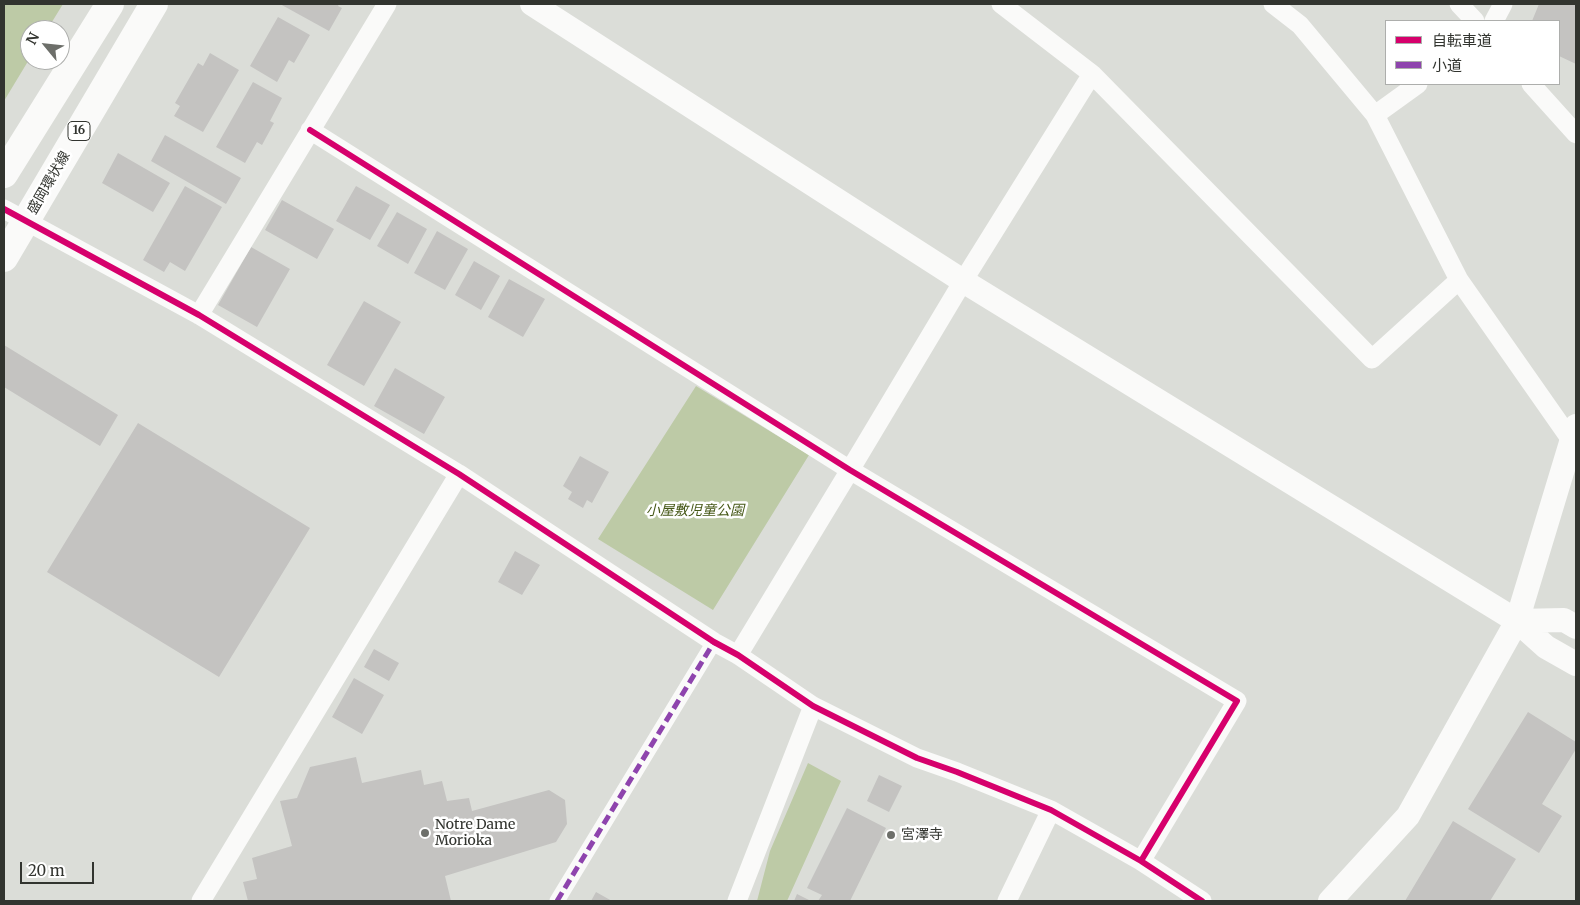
<!DOCTYPE html>
<meta charset="utf-8">
<style>
body{margin:0}
#map{position:relative;width:1580px;height:905px;overflow:hidden;background:#dbddd8;font-family:Merriweather,"Noto Sans JP",serif}
canvas{display:block}
.frame{position:absolute;inset:0;border:5px solid #32342f;pointer-events:none}
.legend{position:absolute;left:1385px;top:20px;width:175px;height:65px;box-sizing:border-box;background:#fff;border:1px solid #adaeac;margin:0;padding:6px 9px;list-style:none;font-size:15px;color:#32342f}
.legend li{display:flex;align-items:center;gap:10px;height:25px}
.legend b{width:25px;border:1px solid #adaeac}
.north{position:absolute;left:20px;top:20px;width:50px;height:50px;box-sizing:border-box;background:#fff;border:1px solid #adaeac;border-radius:50%;rotate:298deg;font-size:14px;font-weight:700;line-height:20px;text-align:center;color:#32342f}
.north::after{content:'';display:block;margin:auto;width:18px;height:22px;background:#6d6f6a;clip-path:polygon(50% 0,100% 100%,50% 72%,0 100%)}
.scale{position:absolute;left:20px;top:862px;width:74px;height:22px;box-sizing:border-box;border:2px solid #32342f;border-top:0;padding-left:6px;font-size:15px;line-height:18px;white-space:nowrap;color:#32342f;-webkit-text-stroke:4px #fff;paint-order:stroke}
</style>
<div id="map">
<canvas width="1580" height="905"></canvas>
<div class="frame"></div>
<ul class="legend">
<li><b style="height:6px;background:#d6006c"></b>自転車道</li>
<li><b style="height:6px;background:#8e44ad"></b>小道</li>
</ul>
<div class="north">N</div>
<div class="scale">20 m</div>
</div>
<script>
const g = document.querySelector('canvas').getContext('2d');
g.lineJoin = 'round';
function paint(path, color) { g.fillStyle = color; g.fill(path, 'evenodd'); }
const shape = rows => new Path2D(rows.map(r => 'M' + r).join(''));
function trace(path, color, width, dash) { g.strokeStyle = color; g.lineWidth = width; g.lineCap = dash ? 'butt' : 'round'; g.setLineDash(dash || []); g.stroke(path); }
function label(font, color, halo, rows, align = 'center') {
  g.font = font + ' Merriweather,"Noto Sans JP",serif'; g.lineWidth = 5; g.setLineDash([]); g.textBaseline = 'middle'; g.strokeStyle = halo; g.fillStyle = color; for (const [text, x, y, turn = 0] of rows) {
    g.save(); g.translate(x, y); g.rotate((+turn || 0) * Math.PI / 180); g.textAlign = isNaN(turn) ? turn : align; if (halo) g.strokeText(text, 0, 0); g.fillText(text, 0, 0); g.restore();
  }
}
paint(shape([
 [4,4,63,4,47,30,30,30,30,58,4,101],
 [696,386,809,455,713,610,598,539],
 [808,763,841,781,787,901,757,901,770,851]
]), '#bdcaa6');
paint(shape([
 [280,4,339,4,338,6,342,8,329,31],
 [1539,4,1576,4,1576,64,1559,56,1559,21,1532,21],
 [278,17,310,35,294,63,289,60,277,82,250,66],
 [210,53,239,70,203,132,174,116,180,106,175,103,198,63,203,66],
 [253,82,282,98,270,121,274,123,262,145,257,142,245,163,216,147],
 [165,135,241,178,226,204,151,161],
 [118,153,170,183,153,212,102,183],
 [185,186,222,207,185,271,170,262,164,272,143,260],
 [356,186,390,205,370,240,336,221],
 [282,200,334,229,317,259,265,230],
 [397,212,427,229,408,264,377,246],
 [437,231,468,249,445,290,414,273],
 [251,247,290,269,257,327,218,305],
 [474,261,500,276,481,310,455,295],
 [509,279,545,299,523,337,488,317],
 [364,301,401,322,364,386,327,365],
 [4,345,118,415,100,446,4,387],
 [395,368,445,397,424,434,374,406],
 [138,423,310,528,219,677,47,572],
 [580,456,609,472,592,503,587,500,583,508,568,499,572,492,563,486],
 [515,551,540,565,522,595,498,582],
 [374,649,399,663,389,681,364,667],
 [354,678,384,695,362,734,332,717],
 [1528,712,1576,742,1576,749,1542,804,1562,816,1539,853,1468,809],
 [356,757,362,783,421,770,424,785,442,781,447,801,469,798,472,811,549,790,565,800,567,824,556,842,445,876,451,901,248,901,243,882,257,879,252,858,292,846,280,801,297,798,310,767],
 [879,775,902,786,889,812,867,801],
 [847,808,886,828,850,901,818,901,822,895,807,888],
 [1453,821,1516,859,1490,901,1405,901],
 [596,892,612,901,591,901],
 [797,894,811,901,794,901]
]), '#c4c3c1');
trace(shape([
 [557,901,714,642]
]), '#fafaf9', 15);
trace(shape([
 [1001,4,1092,74,1372,359,1459,280,1571,440],
 [1273,4,1300,25,1375,115,1459,280],
 [1459,4,1475,21],
 [1494,21,1503,4],
 [1531,84,1576,134],
 [1375,115,1418,84],
 [310,130,850,470,1237,701,1141,861],
 [4,209,199,315,459,474,714,642,738,655,813,706,917,758,957,772,1051,810,1141,861,1202,901],
 [199,315,387,4],
 [738,655,850,470,963,281,1092,74],
 [201,901,459,474],
 [737,901,813,706],
 [1007,901,1051,810]
]), '#fafaf9', 19);
trace(shape([
 [532,4,963,281,1517,621,1546,647,1576,664],
 [1517,621,1564,620,1576,627],
 [1330,901,1408,816,1517,621,1576,426]
]), '#fafaf9', 24);
trace(shape([
 [4,174,110,4],
 [4,258,154,4]
]), '#fafaf9', 28);
trace(shape([
 [557,901,714,642]
]), '#8e44ad', 5, [10, 5]);
trace(shape([
 [310,130,850,470,1237,701,1141,861],
 [4,209,199,315,459,474,714,642,738,655,813,706,917,758,957,772,1051,810,1141,861,1202,901]
]), '#d6006c', 6);
for (const [x, y, r, color] of [
 [425,833,5,"#6d6f6a"],
 [891,835,5,"#6d6f6a"]
]) { const dot = new Path2D(); dot.arc(x, y, r, 0, 2 * Math.PI); g.fillStyle = color; g.fill(dot); trace(dot, '#fff', 2); }
for (const [x, y, w] of [
 [79,131,22]
]) { const box = new Path2D(); box.roundRect(x - w / 2, y - 9.5, w, 19, 4); g.fillStyle = '#fff'; g.fill(box); trace(box, '#32342f', 1); }
label('bold 12px', '#32342f', null, [
 ["16",79,131]
]);
label('14px', '#32342f', '#fff', [
 ["盛岡環状線",49,183,-60]
]);
label('italic 14px', '#465817', '#fff', [
 ["小屋敷児童公園",695,511]
]);
label('14px', '#32342f', '#fff', [
 ["Notre Dame",435,825],
 ["Morioka",435,841],
 ["宮澤寺",901,835]
], 'left');
</script>
